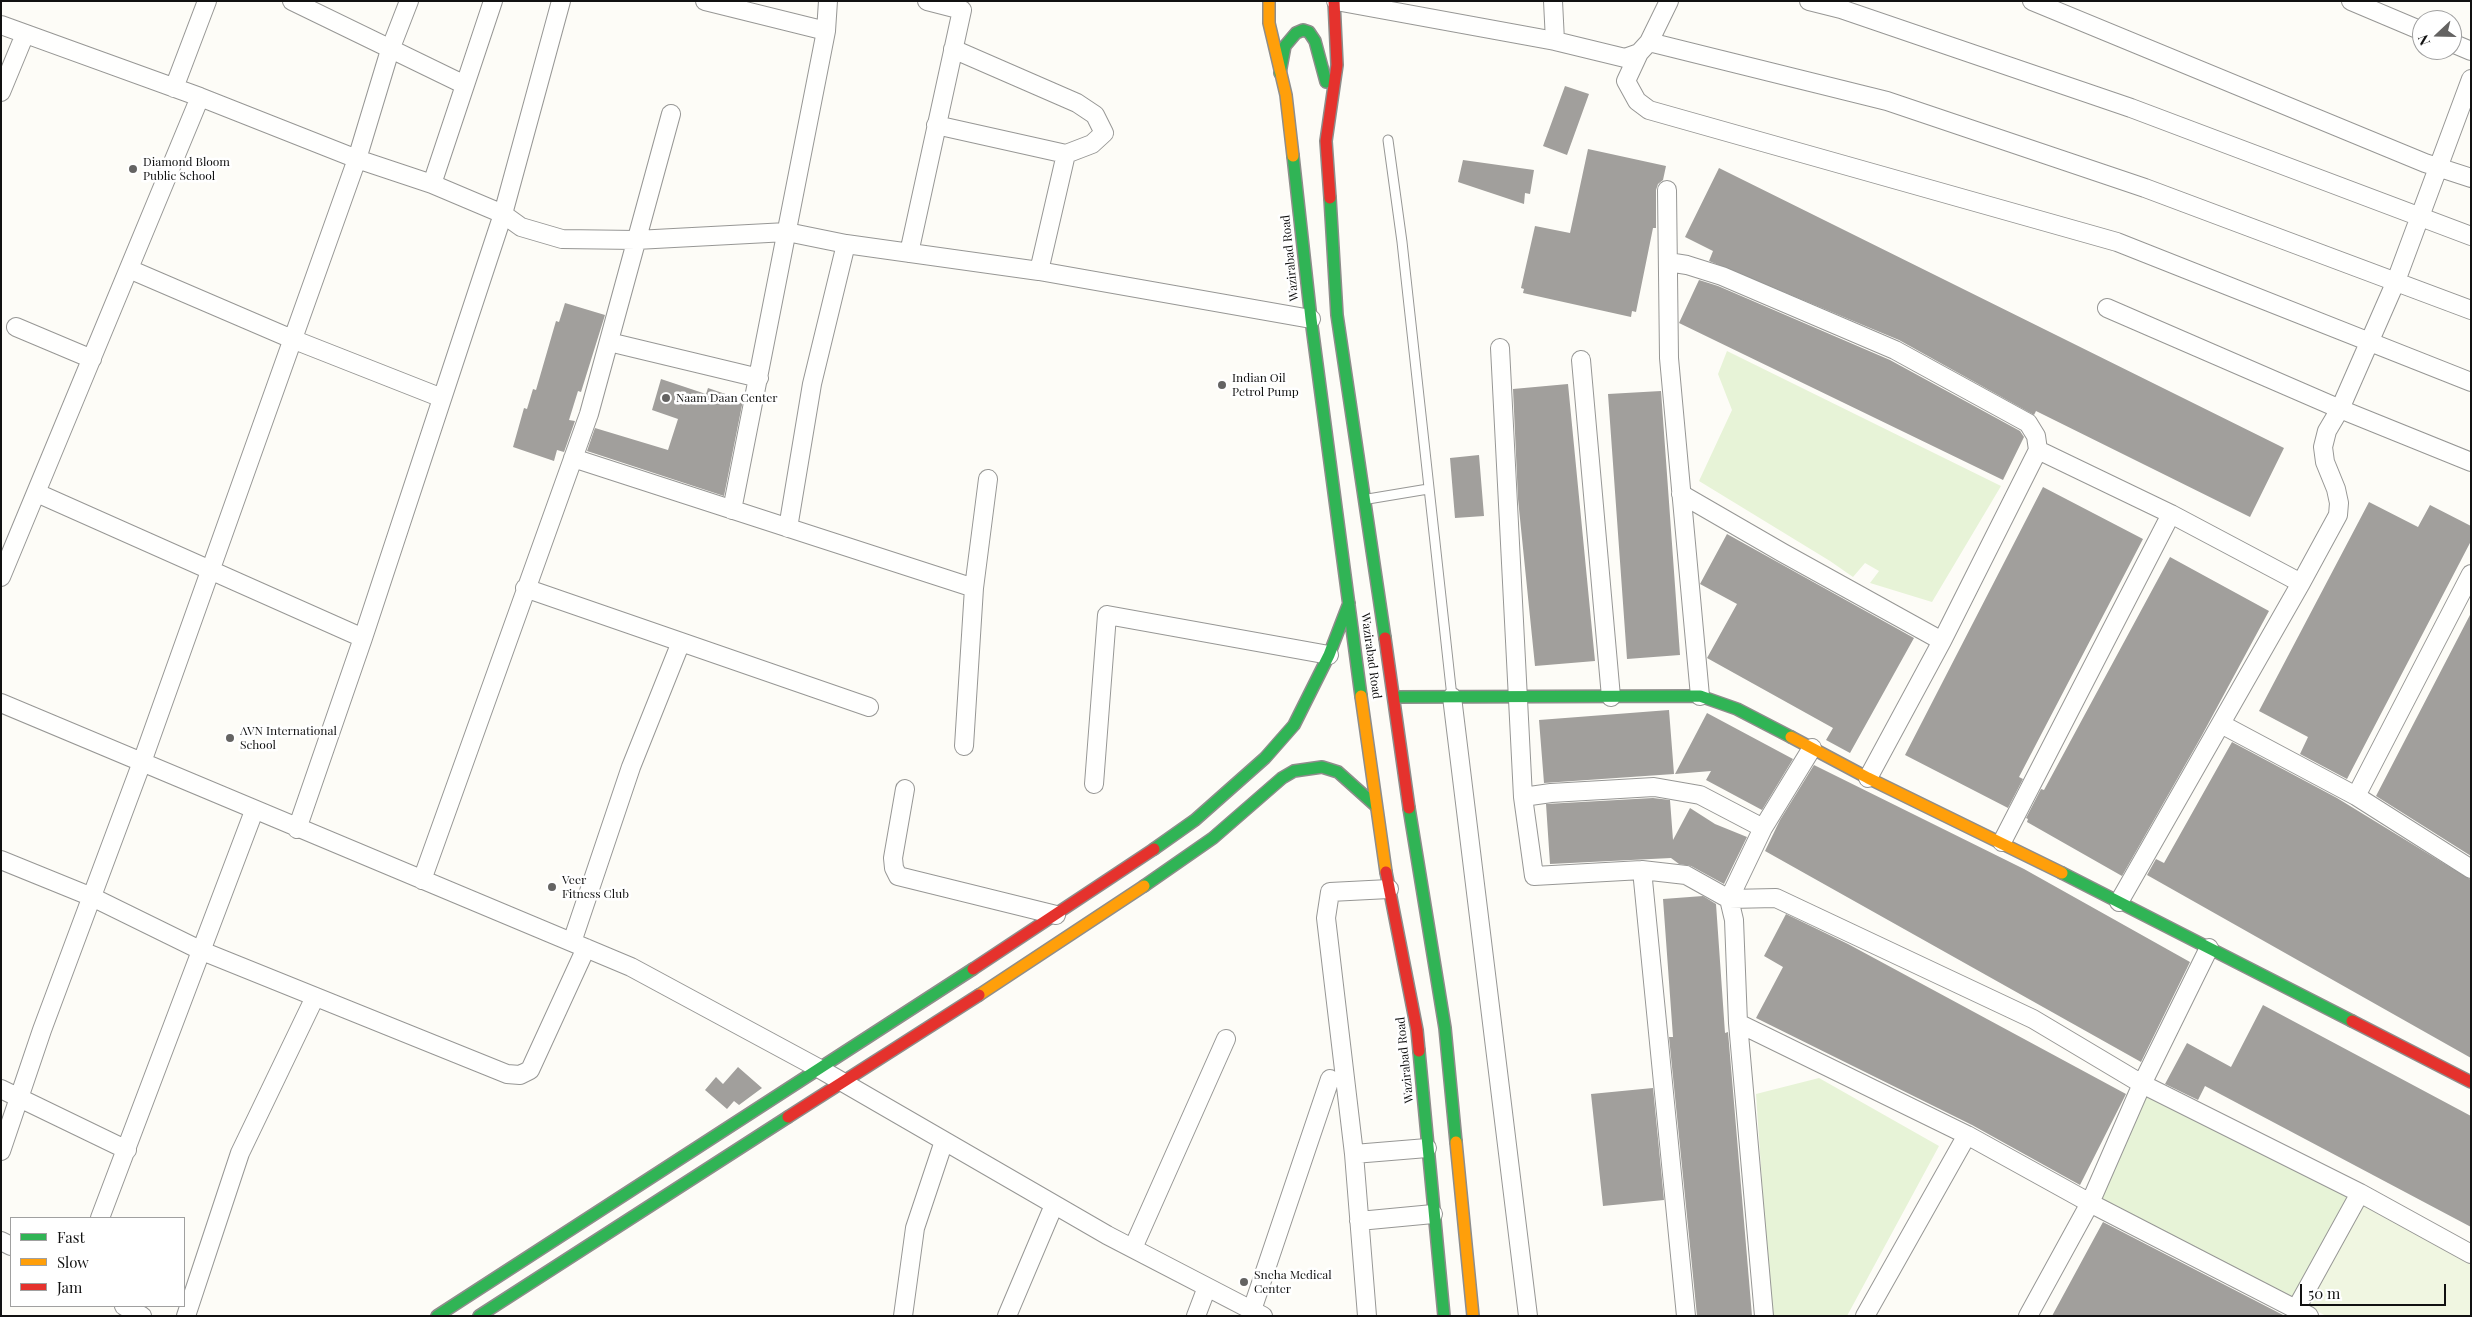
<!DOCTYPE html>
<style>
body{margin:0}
#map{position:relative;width:2472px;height:1317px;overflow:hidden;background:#fdfcf7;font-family:"Playfair Display",serif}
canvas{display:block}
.frame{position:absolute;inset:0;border:2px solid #111;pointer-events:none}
.legend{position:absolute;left:10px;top:1217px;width:175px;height:90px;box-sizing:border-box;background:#fff;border:1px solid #a0a0a0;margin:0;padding:6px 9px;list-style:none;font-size:15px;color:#111}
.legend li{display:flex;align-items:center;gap:10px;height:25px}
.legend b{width:25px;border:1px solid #a0a0a0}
.north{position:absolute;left:2412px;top:10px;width:50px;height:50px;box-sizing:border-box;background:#fff;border:1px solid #a0a0a0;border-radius:50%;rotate:249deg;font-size:14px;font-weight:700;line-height:20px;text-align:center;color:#111}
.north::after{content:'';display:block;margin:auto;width:18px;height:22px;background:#646362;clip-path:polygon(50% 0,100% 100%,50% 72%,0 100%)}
.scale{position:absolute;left:2300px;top:1284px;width:146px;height:22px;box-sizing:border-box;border:2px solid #111;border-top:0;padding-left:6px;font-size:15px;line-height:18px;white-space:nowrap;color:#111;-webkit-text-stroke:4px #fff;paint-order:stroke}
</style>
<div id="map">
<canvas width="2472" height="1317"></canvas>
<div class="frame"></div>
<ul class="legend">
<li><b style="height:6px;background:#30b455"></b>Fast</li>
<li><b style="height:6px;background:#ff9f0a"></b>Slow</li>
<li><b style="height:6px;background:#e5322d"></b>Jam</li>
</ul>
<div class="north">N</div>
<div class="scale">50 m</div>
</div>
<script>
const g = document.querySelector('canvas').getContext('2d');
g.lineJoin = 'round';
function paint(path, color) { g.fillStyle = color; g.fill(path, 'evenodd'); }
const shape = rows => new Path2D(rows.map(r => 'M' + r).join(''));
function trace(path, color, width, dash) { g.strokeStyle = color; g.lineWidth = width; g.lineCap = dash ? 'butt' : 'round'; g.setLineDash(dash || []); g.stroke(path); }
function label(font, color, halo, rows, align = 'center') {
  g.font = font + ' "Playfair Display",serif'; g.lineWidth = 5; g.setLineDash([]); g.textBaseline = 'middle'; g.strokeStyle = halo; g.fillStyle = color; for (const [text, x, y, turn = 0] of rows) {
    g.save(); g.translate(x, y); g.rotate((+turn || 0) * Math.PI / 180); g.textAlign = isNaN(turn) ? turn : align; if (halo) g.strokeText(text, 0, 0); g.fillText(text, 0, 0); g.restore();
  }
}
paint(shape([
 [1727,351,2001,486,1932,602,1870,583,1879,571,1865,563,1853,577,1830,561,1699,481,1732,410,1718,374],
 [1819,1078,1939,1146,1847,1316,1771,1316,1756,1094],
 [2144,1089,2351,1196,2295,1301,2095,1201]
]), '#e7f3d7');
paint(shape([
 [2364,1204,2471,1261,2471,1316,2326,1316,2306,1305]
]), '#f0f6e1');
paint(shape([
 [1565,86,1589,94,1567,155,1543,146],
 [1588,149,1666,166,1663,180,1658,184,1656,190,1656,228,1653,228,1636,312,1632,311,1631,317,1523,293,1524,289,1521,288,1535,226,1570,233],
 [1463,160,1534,170,1530,194,1525,193,1524,204,1458,182],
 [1719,168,2284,448,2250,517,2036,411,2034,415,1899,340,1709,261,1713,251,1685,237],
 [1699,280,1718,286,1890,360,2020,431,2024,437,2003,480,1679,323],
 [565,303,605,315,581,392,578,391,569,420,575,421,564,452,557,450,554,461,513,447,524,408,527,409,533,389,536,390,556,321,559,322],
 [661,379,706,394,708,388,743,400,724,496,587,451,595,428,668,450,678,419,652,410],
 [1568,384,1595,661,1535,666,1518,499,1513,389],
 [1661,391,1680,655,1627,659,1608,394],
 [1479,455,1484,516,1455,518,1450,458],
 [2043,487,2143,539,2019,777,2023,779,2008,808,1905,755],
 [2369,502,2418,527,2430,505,2471,526,2471,541,2347,779,2300,754,2308,737,2259,711],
 [1727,534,1914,638,1850,753,1826,740,1833,728,1707,658,1737,604,1700,584],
 [2170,557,2269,611,2201,737,2122,876,2027,822,2028,819,2026,818,2041,789,2044,790],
 [2471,613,2471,856,2376,796],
 [1669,710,1674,774,1544,783,1539,720],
 [1707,713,1793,759,1762,810,1706,780,1711,771,1675,774],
 [2232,742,2337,798,2471,880,2471,1058,2147,875,2156,859,2164,863],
 [1814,765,2024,869,2190,962,2141,1062,1765,851,1780,820],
 [1653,798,1670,800,1673,840,1690,808,1715,824,1747,837,1724,884,1691,866,1679,864,1671,858,1550,864,1546,804],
 [1703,896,1716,904,1725,1033,1728,1032,1752,1316,1697,1316,1669,1037,1673,1037,1663,899],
 [1786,914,1848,944,2126,1094,2080,1185,1972,1125,1756,1018,1783,967,1764,956],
 [2263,1005,2471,1116,2471,1227,2205,1086,2198,1100,2165,1084,2187,1043,2231,1067],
 [738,1067,762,1088,739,1105,734,1101,727,1109,705,1090,716,1077,723,1084],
 [1653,1088,1664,1200,1603,1206,1591,1094],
 [2103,1222,2285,1316,2052,1316]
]), '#a19f9c');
const lane = shape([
 [1388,140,1402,242,1452,697],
 [1368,499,1428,489]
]);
const street = shape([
 [292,1,465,85],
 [705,1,826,31],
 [1336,1,1555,41,1625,58,1639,53,1649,42,1669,1],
 [1553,1,1555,41],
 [1809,1,1841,9,2131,108,2471,236],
 [2032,1,2425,163,2471,178],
 [2351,1,2422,31],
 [1,25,200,97,357,159,432,184,503,214,521,227,562,239,636,240,787,232,846,244,1039,271,1311,319],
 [1649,42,1887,101,2145,188,2471,310],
 [2452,43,2471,51],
 [1639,53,1626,81,1637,101,1649,110,2117,242,2471,382],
 [174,88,207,1],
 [1,92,25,34],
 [936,125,1066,154,1092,144,1104,133,1095,115,1077,103,953,49],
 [432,184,493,1],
 [1667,190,1669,358,1700,696],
 [909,253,962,10,927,1],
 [1668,262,1687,265,1722,276,1895,350,2028,423,2036,436,2038,450,1942,641,1868,778],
 [129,269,292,339,442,398],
 [1039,271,1066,154],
 [2107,308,2340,409,2471,462],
 [16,327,92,359],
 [609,342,759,378],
 [1500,348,1523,797,1534,876,1642,870,1686,875,1729,899,1776,898,2033,1019,2142,1084,2360,1193,2471,1254],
 [1581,360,1611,697],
 [2038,450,2171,514,2301,583],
 [573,458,974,588],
 [37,493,363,638],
 [1681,494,1783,553,1942,641],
 [732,510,826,31,828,1],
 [788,528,812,384,846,244],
 [1,577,200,97],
 [525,588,869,707],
 [1452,697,1528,1316],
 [1,703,631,967,820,1069,1107,1235,1263,1316],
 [2221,724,2356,796,2471,869],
 [964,746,974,588,988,479],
 [1094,784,1107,615,1329,655],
 [905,789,893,858,894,868,898,876,1056,915],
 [2356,796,2471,574],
 [1523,797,1551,793,1654,787,1700,795,1763,828],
 [297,829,363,638,503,214,561,1],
 [2002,842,2171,514],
 [1,860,92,897,202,951,507,1074,520,1075,530,1070,586,948],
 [1642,870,1686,1316],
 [422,880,589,414,671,114],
 [2119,902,2301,583,2338,515,2339,503,2336,489,2325,462,2323,447,2327,431,2340,409,2396,281,2471,79],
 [572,942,631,767,681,642],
 [1738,1023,1967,1135,2090,1203,2309,1316],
 [1,1089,127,1150],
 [1,1151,42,1030,142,762,357,159,390,50,409,1],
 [1354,1154,1427,1148],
 [100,1218,254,811],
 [1359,1221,1433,1214],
 [1,1241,11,1246],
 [1133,1248,1226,1039],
 [124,1306,142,1316],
 [2296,1309,2360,1193],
 [1252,1310,1330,1079],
 [186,1316,240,1153,315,997],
 [903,1316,915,1228,944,1141],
 [1007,1316,1054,1205],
 [1196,1316,1207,1287],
 [1367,1316,1354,1154,1326,918,1330,892,1389,889],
 [1764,1316,1738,1023,1734,920,1729,899,1763,828,1812,748],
 [1865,1316,1967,1135],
 [2028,1316,2090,1203,2142,1084,2209,948]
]);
const fast = shape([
 [1280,73,1285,46,1296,33,1303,30,1309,32,1315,41,1326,82],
 [1293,156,1311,319,1361,696],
 [1330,198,1337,315,1385,638],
 [1394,697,1700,696,1737,709,1791,737],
 [1409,808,1445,1028,1456,1142],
 [1154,849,1195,820,1265,758,1294,725,1329,655,1349,603],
 [2062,873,2352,1021],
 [1144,886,1213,838,1282,778,1294,771,1322,767,1338,772,1376,806],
 [1419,1051,1444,1316],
 [437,1316,973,969],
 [479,1316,788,1117]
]);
const slow = shape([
 [1269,1,1269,23,1286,95,1293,156],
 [1361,696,1386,872],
 [1791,737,1868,778,2062,873],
 [979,995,1144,886],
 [1456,1142,1473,1316]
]);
const jam = shape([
 [1330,198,1326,141,1337,65,1334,1],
 [1385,638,1409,808],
 [1386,872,1417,1030,1419,1051],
 [973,969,1154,849],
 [2352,1021,2471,1082],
 [788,1117,979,995]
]);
trace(lane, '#979795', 11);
trace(street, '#979795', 20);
trace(fast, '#8e8d8b', 14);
trace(slow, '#8e8d8b', 14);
trace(jam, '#8e8d8b', 14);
trace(lane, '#fffffe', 9);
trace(street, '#fffffe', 18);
trace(fast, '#30b455', 11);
trace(slow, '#ff9f0a', 11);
trace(jam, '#e5322d', 11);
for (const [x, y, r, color] of [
 [133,169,5,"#646362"],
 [1222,385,5,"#646362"],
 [666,398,5,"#646362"],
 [230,738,5,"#646362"],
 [552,887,5,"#646362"],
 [1244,1282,5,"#646362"]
]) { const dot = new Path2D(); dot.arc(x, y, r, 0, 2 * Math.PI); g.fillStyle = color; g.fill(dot); trace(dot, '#fff', 2); }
label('12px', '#111', '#fff', [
 ["Diamond Bloom",143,162],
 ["Public School",143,176],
 ["Indian Oil",1232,378],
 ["Petrol Pump",1232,392],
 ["Naam Daan Center",676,398],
 ["AVN International",240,731],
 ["School",240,745],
 ["Veer",562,880],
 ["Fitness Club",562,894],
 ["Sneha Medical",1254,1275],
 ["Center",1254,1289]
], 'left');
label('12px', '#111', '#fff', [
 ["Wazirabad Road",1290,258,-96],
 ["Wazirabad Road",1371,656,82],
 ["Wazirabad Road",1405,1060,-96]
]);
</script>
